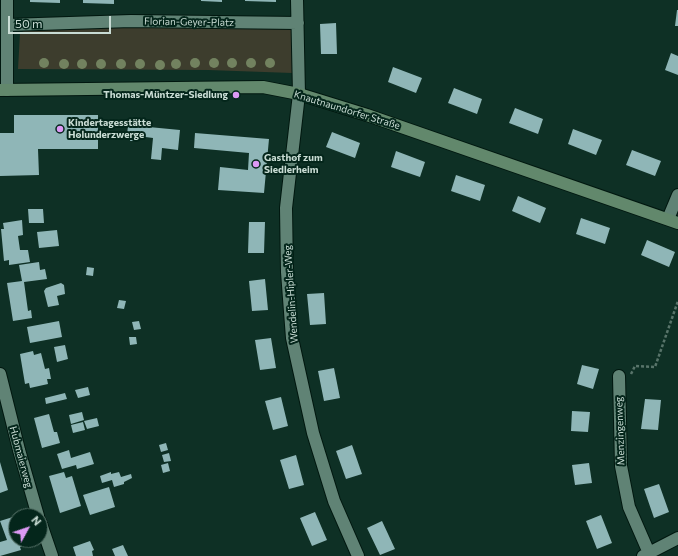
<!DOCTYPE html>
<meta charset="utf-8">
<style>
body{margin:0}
#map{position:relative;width:678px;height:556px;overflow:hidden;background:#0e3025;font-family:Commissioner,sans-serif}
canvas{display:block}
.north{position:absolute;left:8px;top:508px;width:40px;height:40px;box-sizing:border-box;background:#04261b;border:1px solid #536f65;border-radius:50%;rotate:50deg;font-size:11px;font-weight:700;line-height:16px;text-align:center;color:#c9dcd4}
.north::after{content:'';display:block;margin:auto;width:14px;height:18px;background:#dc99f4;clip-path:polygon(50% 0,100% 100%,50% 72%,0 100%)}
.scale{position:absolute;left:8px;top:16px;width:103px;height:18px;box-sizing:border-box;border:2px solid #c9dcd4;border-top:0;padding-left:5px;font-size:12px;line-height:14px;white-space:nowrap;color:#c9dcd4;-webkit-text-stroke:3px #04261b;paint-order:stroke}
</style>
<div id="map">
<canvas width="678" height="556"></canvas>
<div class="north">N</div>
<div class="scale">50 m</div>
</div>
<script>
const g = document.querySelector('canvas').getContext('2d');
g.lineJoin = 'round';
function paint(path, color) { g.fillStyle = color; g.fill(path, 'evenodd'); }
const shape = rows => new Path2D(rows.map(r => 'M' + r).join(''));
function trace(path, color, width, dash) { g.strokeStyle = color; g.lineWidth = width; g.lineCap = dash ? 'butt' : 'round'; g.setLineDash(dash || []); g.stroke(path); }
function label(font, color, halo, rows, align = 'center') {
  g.font = font + ' Commissioner,sans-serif'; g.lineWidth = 4; g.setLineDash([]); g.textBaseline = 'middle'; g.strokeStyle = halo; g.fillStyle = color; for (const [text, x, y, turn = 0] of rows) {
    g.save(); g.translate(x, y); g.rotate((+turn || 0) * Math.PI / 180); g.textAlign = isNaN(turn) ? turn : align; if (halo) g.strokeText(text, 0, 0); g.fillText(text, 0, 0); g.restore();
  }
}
paint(shape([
 [287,27,293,31,292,73,208,70,18,69,20,33,29,28]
]), '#3d3d2d');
paint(shape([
 [30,0,60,0,60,3,30,2],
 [83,0,114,0,114,4,83,3],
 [201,0,222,0,222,2,201,1],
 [245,0,276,0,276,2,245,1],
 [677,10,678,10,678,26,675,26],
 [336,23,337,54,321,54,320,24],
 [671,53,678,56,678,75,665,70],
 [393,67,422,78,416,93,388,82],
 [454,88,482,99,477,114,448,103],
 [515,108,543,119,538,134,509,123],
 [14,115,98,115,98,149,38,149,39,175,0,176,0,133,14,133],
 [128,125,180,130,178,150,162,148,161,160,151,159,153,138,138,136,137,141,130,141,131,136,127,136],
 [573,129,602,140,596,155,568,144],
 [332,132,360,143,355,158,326,147],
 [195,133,269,139,264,193,218,190,220,167,248,170,249,153,194,148],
 [632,150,661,161,655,176,626,165],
 [396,151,425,162,420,177,391,167],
 [456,175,485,185,480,201,451,191],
 [518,196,546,208,540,223,512,211],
 [28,209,43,209,44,223,29,223],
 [581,218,610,228,605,244,576,234],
 [22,220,23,235,18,236,20,250,28,250,30,262,9,265,9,260,4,261,1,229,4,229,3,223],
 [249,222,265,222,264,253,248,253],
 [57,230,59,246,39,248,37,232],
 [647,240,675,252,669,267,641,255],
 [39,262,40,270,45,269,47,279,24,282,28,311,31,310,32,318,13,321,7,283,22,281,19,265],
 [87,267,94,268,93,276,86,275],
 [265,279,268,310,252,311,249,281],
 [61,283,64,285,65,294,57,296,59,305,48,307,44,291,46,288],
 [324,293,326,324,310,325,307,294],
 [119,300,126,301,124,309,117,308],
 [59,321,62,337,30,343,27,327],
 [139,321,141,329,134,330,132,322],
 [129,337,136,337,137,344,130,345],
 [271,338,276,368,260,370,255,340],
 [65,345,68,359,57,362,54,347],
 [33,351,34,355,41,353,45,369,49,368,51,379,47,379,48,384,30,388,29,383,25,384,20,354],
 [582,365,599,369,593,389,577,384],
 [334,368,340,398,324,401,318,371],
 [88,387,90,395,78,398,75,390],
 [65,393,67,399,46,404,45,398],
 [281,397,288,426,273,430,265,401],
 [645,399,661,400,658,430,641,429],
 [572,411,590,412,588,432,571,431],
 [82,412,84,420,71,424,69,415],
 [49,414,54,432,57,432,60,443,42,448,34,418],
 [97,418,99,426,87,429,84,421],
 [83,422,85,430,73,433,71,425],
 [166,443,168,450,161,452,159,445],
 [352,445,362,474,346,479,336,451],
 [69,450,71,458,90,452,94,464,77,469,76,465,62,469,57,454],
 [169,453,171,461,164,462,162,455],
 [296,455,304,485,289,489,280,460],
 [0,462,8,490,0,493],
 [168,463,170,471,163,473,161,465],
 [589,463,592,483,575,485,572,465],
 [64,472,66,478,72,476,81,506,60,513,49,476],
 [111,472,111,474,119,472,121,477,131,474,132,478,124,482,124,484,114,487,112,480,102,483,100,476],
 [659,484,669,512,654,518,644,489],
 [109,487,115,507,90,515,83,495],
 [315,512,327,540,312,546,300,518],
 [601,515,612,543,597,549,586,521],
 [16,516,16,540,24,540,25,545,20,547,21,550,0,556,0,542,7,540,0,521],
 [382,521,395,549,380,555,367,528],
 [90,541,94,550,92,551,93,556,76,556,73,547],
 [123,545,128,556,115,556,112,549]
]), '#8fb6b7');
const street = shape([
 [7,0,7,90],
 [297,0,299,94,286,208,287,272,292,338,313,433,334,501,358,556],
 [8,25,131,21,298,23],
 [668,219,678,195],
 [0,374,19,450,38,516],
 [619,376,621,466,629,507,649,553],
 [40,521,52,556],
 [643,556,678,538]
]);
const secondary = shape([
 [0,90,263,87,299,94,367,115,678,223]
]);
trace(street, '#00170f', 14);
trace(secondary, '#00170f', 14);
trace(shape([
 [631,374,635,366,655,367,678,301]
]), '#58746a', 2.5, [3, 2]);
trace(street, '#608375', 12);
trace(secondary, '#62886c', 12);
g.fillStyle = '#72825f';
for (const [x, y] of [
 [44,63],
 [195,63],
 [214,63],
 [232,63],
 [251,63],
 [270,63],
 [64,64],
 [82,64],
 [101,64],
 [121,64],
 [140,64],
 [176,64],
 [160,65]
]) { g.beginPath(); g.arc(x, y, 5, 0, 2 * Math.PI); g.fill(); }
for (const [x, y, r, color] of [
 [236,95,4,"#dc99f4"],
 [60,129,4,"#dc99f4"],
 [256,164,4,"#dc99f4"]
]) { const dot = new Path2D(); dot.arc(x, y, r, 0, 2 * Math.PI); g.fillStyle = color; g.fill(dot); trace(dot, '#04261b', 1.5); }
label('10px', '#c9dcd4', '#04261b', [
 ["Florian-Geyer-Platz",189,22,1],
 ["Knautnaundorfer Straße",347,110,17],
 ["Wendelin-Hipler-Weg",291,294,-94],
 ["Menzingenweg",620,431,-92],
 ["Hubmaierweg",21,457,75]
]);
label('bold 10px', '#c9dcd4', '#04261b', [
 ["Thomas-Müntzer-Siedlung",228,95,"right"],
 ["Kindertagesstätte",68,123],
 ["Holunderzwerge",68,135],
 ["Gasthof zum",264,158],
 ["Siedlerheim",264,170]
], 'left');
</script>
